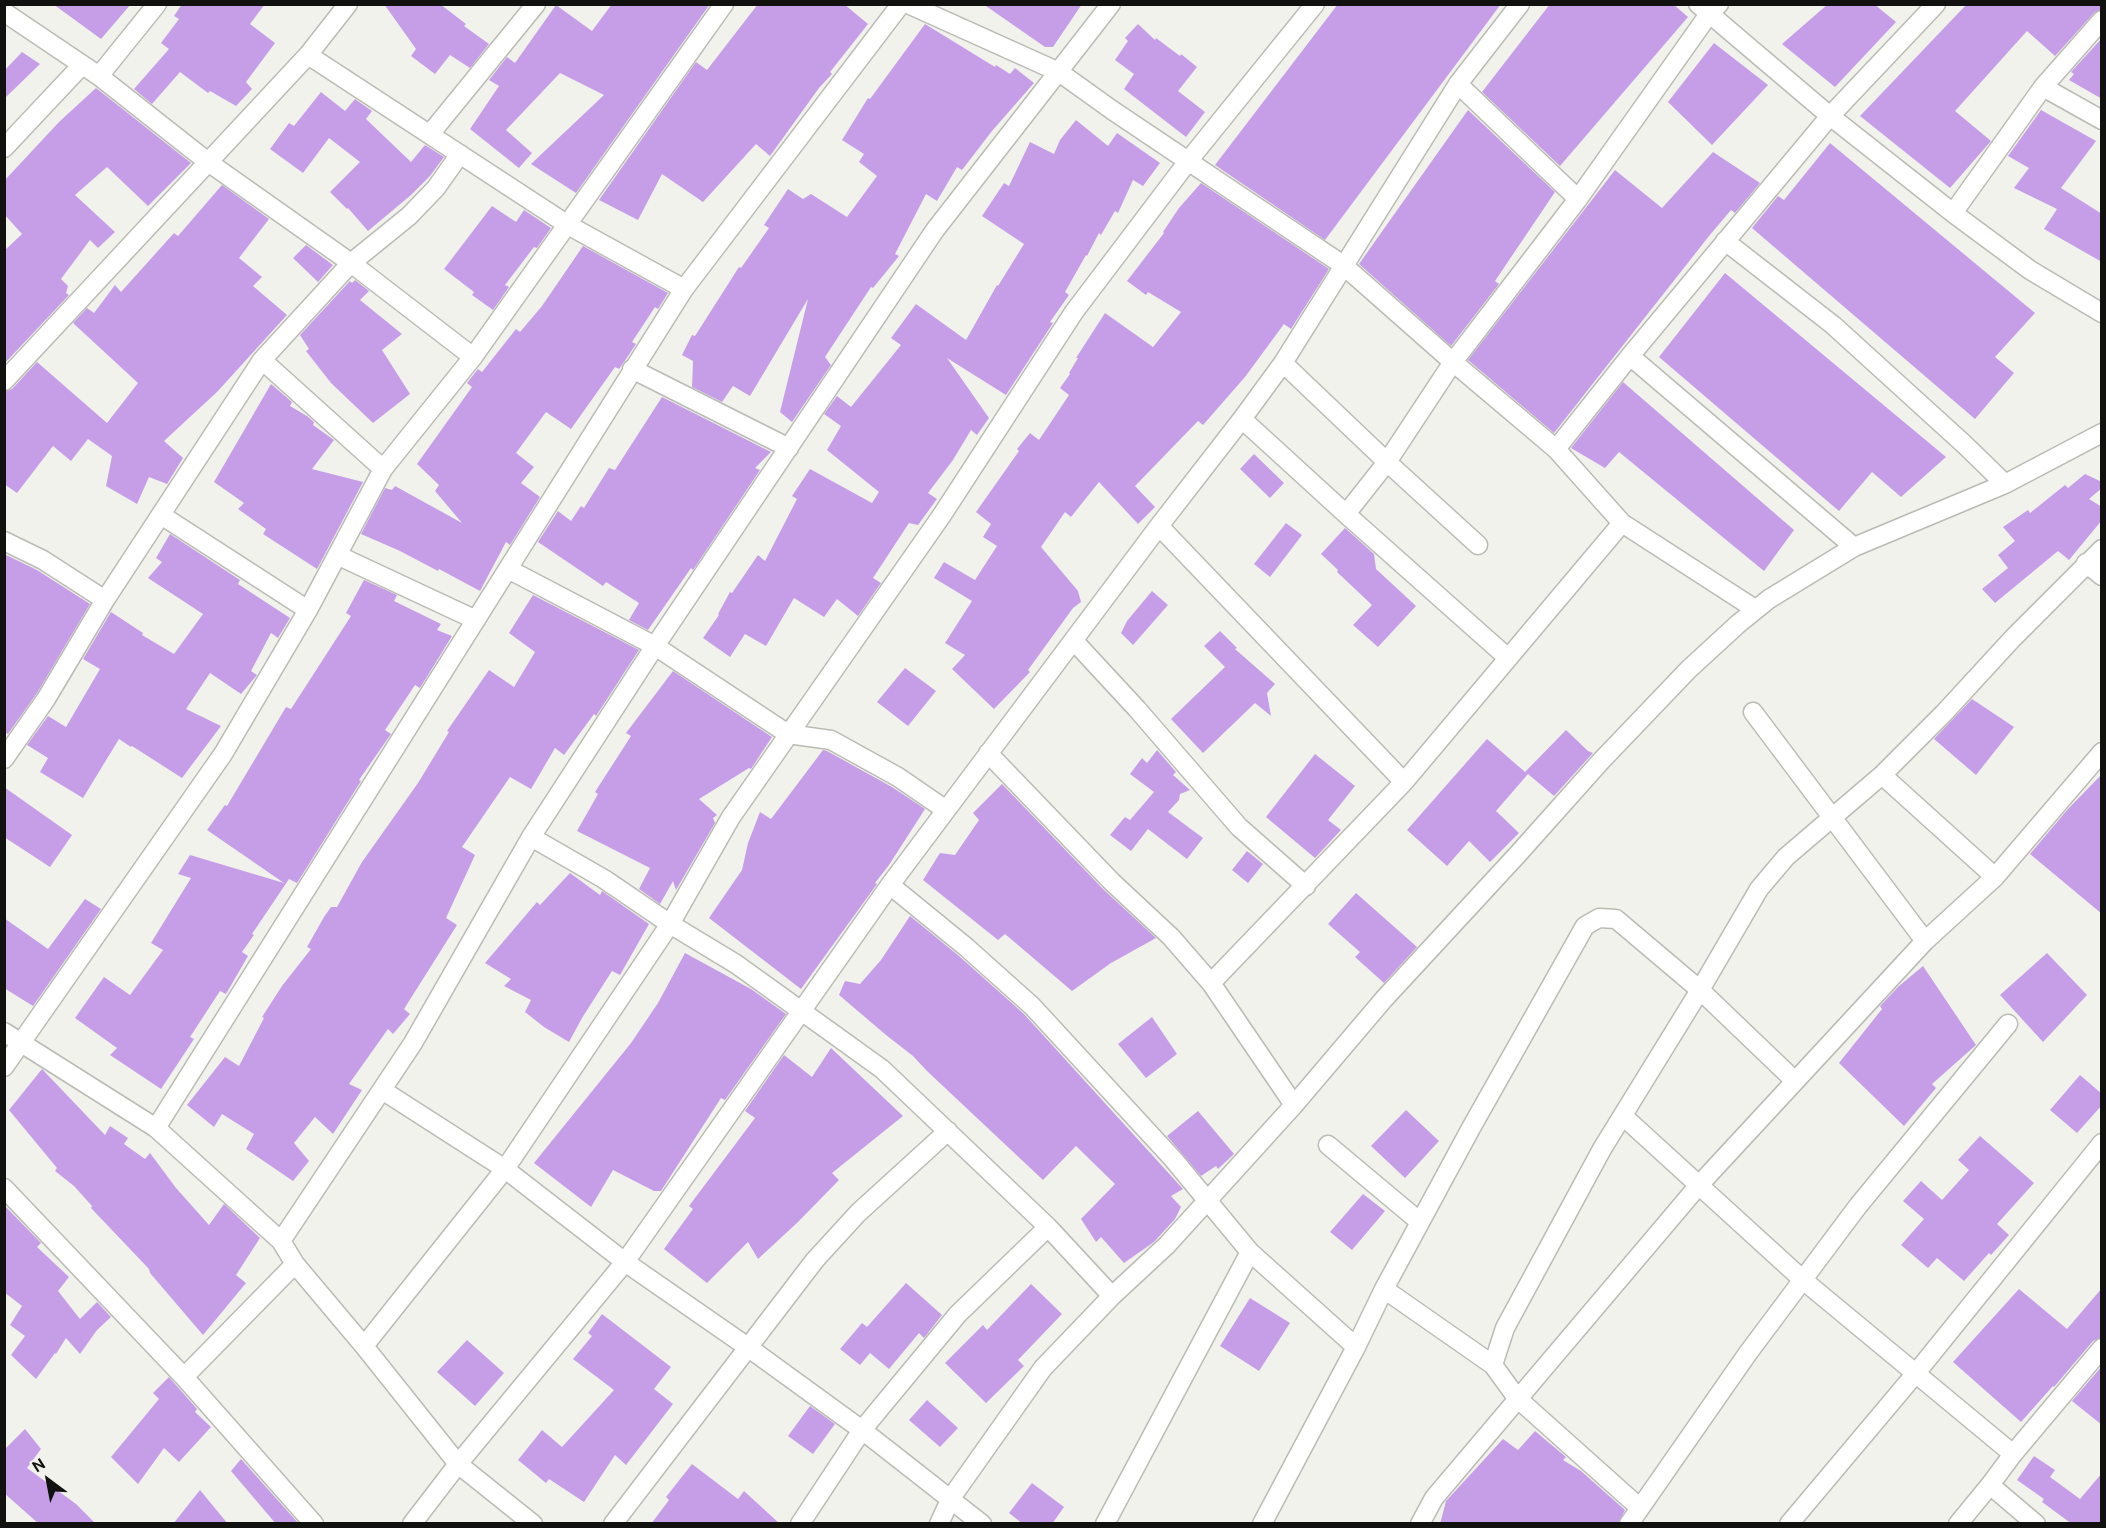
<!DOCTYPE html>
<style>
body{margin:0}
#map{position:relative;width:2106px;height:1528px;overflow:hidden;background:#f1f2eb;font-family:Ubuntu,sans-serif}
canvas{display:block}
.frame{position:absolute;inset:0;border:6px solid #11110f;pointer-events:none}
.north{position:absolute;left:18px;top:1450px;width:60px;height:60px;-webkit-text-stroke:4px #f1f2eb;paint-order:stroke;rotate:328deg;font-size:16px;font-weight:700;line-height:24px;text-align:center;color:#11110f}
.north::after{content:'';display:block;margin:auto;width:21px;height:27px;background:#11110f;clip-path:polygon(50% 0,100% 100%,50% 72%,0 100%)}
</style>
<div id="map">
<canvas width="2106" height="1528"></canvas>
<div class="frame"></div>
<div class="north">N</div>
</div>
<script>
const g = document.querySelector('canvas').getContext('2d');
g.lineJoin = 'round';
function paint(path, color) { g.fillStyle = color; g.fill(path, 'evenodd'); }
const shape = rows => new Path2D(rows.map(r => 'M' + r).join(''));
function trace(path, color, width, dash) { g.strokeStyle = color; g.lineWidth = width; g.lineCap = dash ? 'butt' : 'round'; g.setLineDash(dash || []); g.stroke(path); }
paint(shape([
 [53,4,131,4,101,39],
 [182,4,265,4,250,24,275,43,246,82,252,89,236,106,210,91,208,93,180,72,152,104,134,89,169,49,161,43,179,19,174,16],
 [384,4,440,4,466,24,464,26,489,44,470,68,450,55,435,74,411,56,416,49],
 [612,4,710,4,576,193,531,164,604,95,560,73,506,130,532,153,519,168,470,129,499,86,489,80,507,57,515,63,556,5,592,31],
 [758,4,844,4,868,24,830,72,832,74,819,88,770,156,756,144,703,202,662,174,638,220,599,200,696,62,707,70],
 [983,4,1082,4,1053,47,1045,47],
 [1338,4,1501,4,1325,240,1215,165],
 [1550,4,1673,4,1688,17,1560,166,1482,92],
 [1828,4,1874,4,1896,22,1835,87,1782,44],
 [1967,4,2102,4,2102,9,2094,13,2055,56,2027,31,1955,111,1991,141,1950,188,1860,116],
 [925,24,995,67,996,65,1010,74,1015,68,1034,83,992,131,962,170,957,167,937,201,926,194,895,254,899,256,873,288,871,287,825,357,831,365,792,422,780,412,808,299,750,396,733,386,722,402,692,387,693,361,682,355,692,335,695,336,739,267,741,268,769,228,764,225,788,189,803,199,811,194,847,217,877,176,859,162,864,154,842,140,868,98,870,99],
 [1138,24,1155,40,1156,38,1180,56,1181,54,1197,67,1178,91,1205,112,1186,137,1124,89,1134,74,1115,60,1128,41,1125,38],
 [2102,38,2102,99,2069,80,2074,74,2071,72],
 [1714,43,1768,85,1712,145,1668,102],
 [22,52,40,64,4,99,4,71],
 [96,88,191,163,148,206,107,167,75,195,115,232,98,248,90,240,61,279,68,286,66,293,69,295,4,364,4,251,22,234,4,214,4,181,59,122],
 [321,92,345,111,355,99,372,111,366,119,411,162,425,145,444,157,430,176,411,195,368,231,348,208,347,209,330,192,360,162,329,138,303,173,270,149,289,123,294,126],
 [1468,110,1555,192,1495,281,1499,284,1451,346,1359,264],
 [2041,110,2096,141,2061,188,2102,214,2102,262,2044,229,2057,209,2014,188,2029,168,2008,156],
 [1076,120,1108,146,1117,133,1160,163,1143,186,1133,180,1118,213,1115,211,1101,235,1099,233,1087,256,1086,255,1065,292,1069,295,1050,322,1053,323,1006,395,947,358,989,418,977,435,971,430,953,460,928,493,937,499,918,525,909,523,873,578,881,583,858,616,837,599,824,617,794,598,766,646,745,634,730,657,703,638,719,615,718,614,730,592,732,593,758,555,765,561,797,499,792,496,810,469,872,503,879,492,827,450,841,426,824,414,837,396,851,407,901,345,891,338,916,304,966,340,997,285,998,286,1024,244,982,216,1004,183,1009,186,1030,142,1054,154,1060,140],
 [1830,143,2035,313,1995,357,2014,373,1975,419,1752,228,1778,196,1784,200],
 [1713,152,1760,183,1735,213,1731,210,1709,236,1554,433,1468,360,1615,170,1662,208],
 [1201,183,1329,269,1291,329,1284,324,1245,377,1203,425,1198,421,1135,486,1155,507,1138,524,1099,482,1071,517,1065,512,1041,547,1078,591,1081,602,1073,608,1028,670,1030,672,994,709,952,669,965,655,945,643,972,601,934,578,944,562,975,580,997,546,983,537,991,524,976,512,1019,451,1017,449,1030,433,1039,440,1069,395,1060,388,1070,374,1069,373,1078,358,1076,358,1105,313,1153,347,1181,312,1148,292,1146,295,1127,281,1164,233,1163,232,1179,208],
 [222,185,269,219,239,258,262,277,253,286,287,315,217,392,164,441,183,458,167,484,149,477,137,504,106,486,112,456,88,439,71,461,53,446,17,493,4,484,4,392,12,389,37,362,107,423,138,383,73,323,87,308,94,313,115,285,121,292,174,233,178,236],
 [492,206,516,222,524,210,551,228,537,248,534,247,505,285,509,287,493,310,472,295,474,292,444,269],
 [306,245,333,265,318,282,293,258],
 [583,246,668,293,658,309,655,307,632,342,636,344,626,359,619,369,615,367,571,429,546,412,516,453,534,467,521,483,540,497,510,545,506,542,480,591,439,569,438,571,400,551,361,534,385,488,392,490,395,486,462,523,435,491,439,485,417,464,472,387,467,383,478,369,482,372,516,329,520,332,542,306],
 [1725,273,1946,457,1901,497,1872,472,1839,511,1659,357],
 [355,280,369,291,360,300,402,334,382,350,410,394,373,423,331,383,306,351,309,349,300,335,350,281,352,283],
 [1623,382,1794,530,1764,571,1619,452,1605,468,1571,448],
 [271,384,292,402,290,406,307,416,314,422,313,425,334,440,312,469,363,482,317,569,263,534,266,529,238,509,244,503,214,482],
 [662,397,771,452,755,468,760,470,693,570,691,568,648,630,629,620,639,603,606,582,603,586,538,542,558,511,571,521,581,506,584,508,609,468,615,470],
 [1254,454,1284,483,1270,498,1240,469],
 [2085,474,2102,482,2102,488,2089,499,2102,507,2102,520,2069,560,2058,551,1995,603,1982,589,2008,568,1998,555,2015,541,2003,527,2028,510,2030,513,2065,485,2068,488],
 [1286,523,1302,535,1270,577,1254,564],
 [1345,528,1374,554,1376,569,1416,606,1378,647,1353,625,1372,605,1337,572,1338,570,1321,554],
 [170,534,240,580,238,584,290,618,278,638,271,633,251,671,257,675,241,694,210,673,186,709,221,726,182,778,132,746,131,747,119,739,83,798,40,772,48,758,27,745,48,716,66,727,100,669,83,659,111,612,143,633,142,635,174,654,203,614,148,578,162,562,156,558],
 [4,554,37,570,90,604,37,693,8,734,4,732],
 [364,580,397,595,394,601,441,624,437,630,452,636,420,688,415,685,385,730,391,734,359,780,361,781,297,883,289,879,252,934,254,935,242,952,248,956,226,994,220,991,190,1037,194,1039,161,1089,110,1055,117,1048,75,1018,104,977,130,995,163,950,151,943,191,878,178,874,190,855,284,883,207,830,225,805,227,806,286,707,291,709,351,616,346,613],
 [1152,591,1168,605,1133,645,1121,633,1127,621],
 [533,595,639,650,596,716,594,714,564,755,555,748,531,789,510,777,462,847,475,855,446,918,457,925,404,1009,410,1014,393,1034,388,1029,349,1084,362,1090,333,1134,315,1117,294,1143,309,1161,293,1181,246,1149,254,1134,222,1114,214,1127,187,1105,225,1057,239,1066,264,1018,262,1017,282,986,311,949,307,947,324,917,331,907,337,907,362,862,418,783,449,732,447,731,489,670,514,687,535,652,509,633],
 [1220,631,1237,648,1235,649,1275,684,1267,693,1271,716,1255,703,1203,753,1171,719,1225,667,1204,646],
 [905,668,936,691,908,726,877,702],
 [673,671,772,737,751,769,749,768,699,799,717,815,713,818,715,823,676,890,673,881,660,904,639,889,650,868,577,831,598,794,595,792,631,736,626,733],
 [1972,699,2014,727,1976,775,1934,739],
 [1566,730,1588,751,1593,753,1554,796,1528,774,1496,811,1519,833,1490,862,1469,841,1447,866,1407,830,1487,739,1525,772],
 [823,750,827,751,892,787,925,809,889,865,875,883,877,884,801,989,709,918,742,870,748,843,760,812,771,819],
 [1157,750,1176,772,1173,775,1190,790,1180,794,1179,800,1168,812,1203,838,1187,859,1148,829,1131,851,1110,835,1125,817,1130,820,1154,792,1130,774,1142,758,1147,763],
 [1315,754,1355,786,1328,820,1341,830,1315,858,1266,817],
 [2102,774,2102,914,2030,854,2068,809],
 [1002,784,1104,890,1156,938,1111,963,1072,991,1005,934,998,940,923,880,940,853,955,855,979,820,973,813],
 [4,787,72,835,50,867,4,837],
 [1247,851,1263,864,1248,883,1232,870],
 [570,873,600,895,602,891,649,924,620,975,612,971,582,1018,569,1042,544,1027,525,1012,531,1000,504,986,511,979,485,963,537,902,540,905],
 [1356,893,1417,947,1384,983,1355,957,1360,952,1328,924],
 [85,899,101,909,33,1006,4,988,4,918,48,949],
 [910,916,959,956,1024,1014,1183,1189,1171,1196,1181,1207,1175,1219,1154,1242,1124,1263,1101,1237,1096,1242,1081,1219,1115,1184,1076,1146,1043,1180,927,1071,913,1056,886,1035,839,995,845,981,860,984,881,960],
 [685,953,751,989,786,1014,725,1100,721,1098,661,1191,654,1191,613,1170,591,1207,534,1163,631,1043,658,1003],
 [2047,953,2087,995,2043,1042,2000,995],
 [1923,966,1976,1045,1932,1084,1936,1088,1904,1126,1839,1063,1882,1009,1880,1006,1899,986],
 [1152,1017,1177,1054,1146,1078,1118,1044],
 [831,1048,903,1116,832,1173,839,1180,798,1222,758,1259,748,1242,707,1283,664,1249,693,1209,689,1206,755,1118,745,1111,784,1055,812,1077],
 [42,1069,105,1135,110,1126,128,1138,124,1144,145,1159,150,1153,176,1188,209,1225,224,1204,260,1238,236,1275,246,1283,203,1335,150,1273,149,1269,91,1208,92,1206,74,1186,55,1171,57,1168,9,1110],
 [2080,1075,2102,1094,2102,1105,2077,1133,2050,1110],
 [1406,1110,1439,1141,1405,1178,1371,1146],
 [1198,1111,1234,1154,1218,1169,1216,1166,1201,1176,1167,1136],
 [1980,1136,2034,1183,1997,1224,2009,1235,1991,1255,1989,1253,1964,1281,1937,1258,1928,1268,1901,1245,1924,1219,1903,1201,1921,1181,1942,1200,1969,1170,1958,1160],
 [1363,1194,1385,1211,1352,1250,1330,1232],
 [4,1205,41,1243,37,1247,69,1277,58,1291,80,1319,97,1302,111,1317,97,1330,80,1354,66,1338,56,1354,55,1353,36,1379,11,1355,25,1336,10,1325,22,1306,4,1292],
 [906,1283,942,1315,924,1338,919,1333,889,1369,870,1353,860,1365,840,1349,862,1323,867,1327],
 [1031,1284,1062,1314,1018,1360,1024,1366,986,1403,945,1363,983,1325,987,1330],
 [2102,1288,2102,1337,2093,1341,2054,1387,2053,1386,2021,1422,1953,1362,2019,1289,2067,1329],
 [1250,1298,1290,1323,1259,1371,1220,1346],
 [602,1314,671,1367,654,1389,673,1404,626,1465,615,1455,584,1502,549,1479,546,1483,518,1460,542,1430,562,1447,614,1390,573,1359,592,1336,588,1333],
 [467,1340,504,1373,475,1406,437,1372],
 [2102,1366,2102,1425,2072,1401],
 [169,1377,197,1409,195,1412,211,1427,179,1462,164,1448,138,1484,111,1457,159,1399,153,1393],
 [927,1400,958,1428,940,1447,909,1420],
 [810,1406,835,1424,813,1454,788,1436],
 [25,1429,41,1449,27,1468,76,1504,96,1524,39,1524,4,1493,4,1450],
 [1535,1431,1566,1457,1563,1460,1581,1471,1625,1510,1618,1524,1440,1524,1446,1501,1503,1439,1518,1450],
 [2034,1456,2055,1470,2050,1477,2080,1499,2102,1473,2102,1524,2072,1524,2042,1502,2044,1499,2017,1480],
 [241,1459,299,1524,276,1524,231,1471],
 [692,1464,738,1499,744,1491,780,1524,651,1524,669,1500,666,1497],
 [1032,1483,1064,1507,1052,1524,1023,1524,1009,1513],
 [200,1490,228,1524,173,1524]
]), '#c69ee8');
const street = shape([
 [908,4,1059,72,1112,110,1343,265,1453,362,1556,449,1622,523,1755,609],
 [1698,4,1830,116,1953,213,2030,270,2102,313],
 [4,12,99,76,208,162,351,263,473,357],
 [308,55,568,225,684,289],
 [99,76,157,4],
 [1458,84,1578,199],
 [2043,87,2102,120],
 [430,134,536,4],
 [4,148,82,65],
 [1953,213,2043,87,2102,20],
 [1725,241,1833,325,1965,445,2005,484],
 [1630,356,1854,547],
 [262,360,383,469],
 [1283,363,1387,462,1478,545],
 [632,369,789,448],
 [4,381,308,55,348,4],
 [1242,419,1346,514,1508,658],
 [1556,449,1630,356,1830,116,1936,4],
 [1346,514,1387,462,1453,362,1578,199,1709,14,1719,4],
 [161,515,308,610],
 [1159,526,1404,782],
 [4,541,43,560,105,600],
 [337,555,476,620],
 [2086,563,2102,576],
 [508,569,655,646,788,734,831,740,898,777,946,810],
 [1074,641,1137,709,1239,827,1306,886],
 [1753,712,1925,941],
 [988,753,1112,882,1171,937,1211,983,1294,1105],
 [4,759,46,699,105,600,262,360,351,263,409,216,436,188,460,154],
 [1882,775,1995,877],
 [531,837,604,879,670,924,736,964,882,1069,1048,1227,1112,1296],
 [890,885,966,947,1032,1006,1173,1159,1250,1252,1356,1347],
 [1211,983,1404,782,1622,523],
 [4,1032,156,1128,281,1241,295,1264,364,1346,458,1464,533,1524],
 [4,1067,223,754,308,610,383,469,473,357,724,4],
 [382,1090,505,1169,625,1262,749,1348,862,1430,982,1524],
 [1623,1116,1803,1280,2013,1454],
 [156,1128,684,289,901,4],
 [1328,1145,1420,1222],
 [4,1188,184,1377,314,1524],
 [281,1241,413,1043,531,837,655,646,935,230,1111,4],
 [1384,1289,1493,1365],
 [364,1346,505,1169,670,924,731,817,942,515,1074,312,1189,160,1315,4],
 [184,1377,295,1264],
 [1990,1485,2036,1524],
 [1640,1508,1517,1398,1493,1365,1505,1328,1602,1149,1700,990,1759,889,1786,857,1882,775,1944,713,2013,638,2102,549],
 [412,1524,458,1464,625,1262,890,885,1159,526,1242,419,1283,363,1458,84,1520,4],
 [613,1524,815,1260,858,1213,948,1131],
 [800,1524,862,1430,958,1314,1048,1227],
 [939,1524,951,1498,1043,1368,1112,1296,1167,1245,1294,1105,1384,999,1518,854,1601,761,1689,669,1738,624,1769,599,1854,547,2005,484,2102,433],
 [1105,1524,1250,1252],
 [1262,1524,1356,1347,1384,1289,1471,1128,1585,926,1599,918,1616,919,1700,990,1795,1081],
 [1420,1524,1434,1498,1699,1185,1925,941,1995,877,2102,752],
 [1629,1524,1748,1353,1858,1206,2008,1024],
 [1789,1524,1916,1373,2102,1143],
 [1958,1524,1990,1485,2013,1454,2102,1348]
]);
trace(street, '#babbb4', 21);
trace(street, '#fff', 18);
</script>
